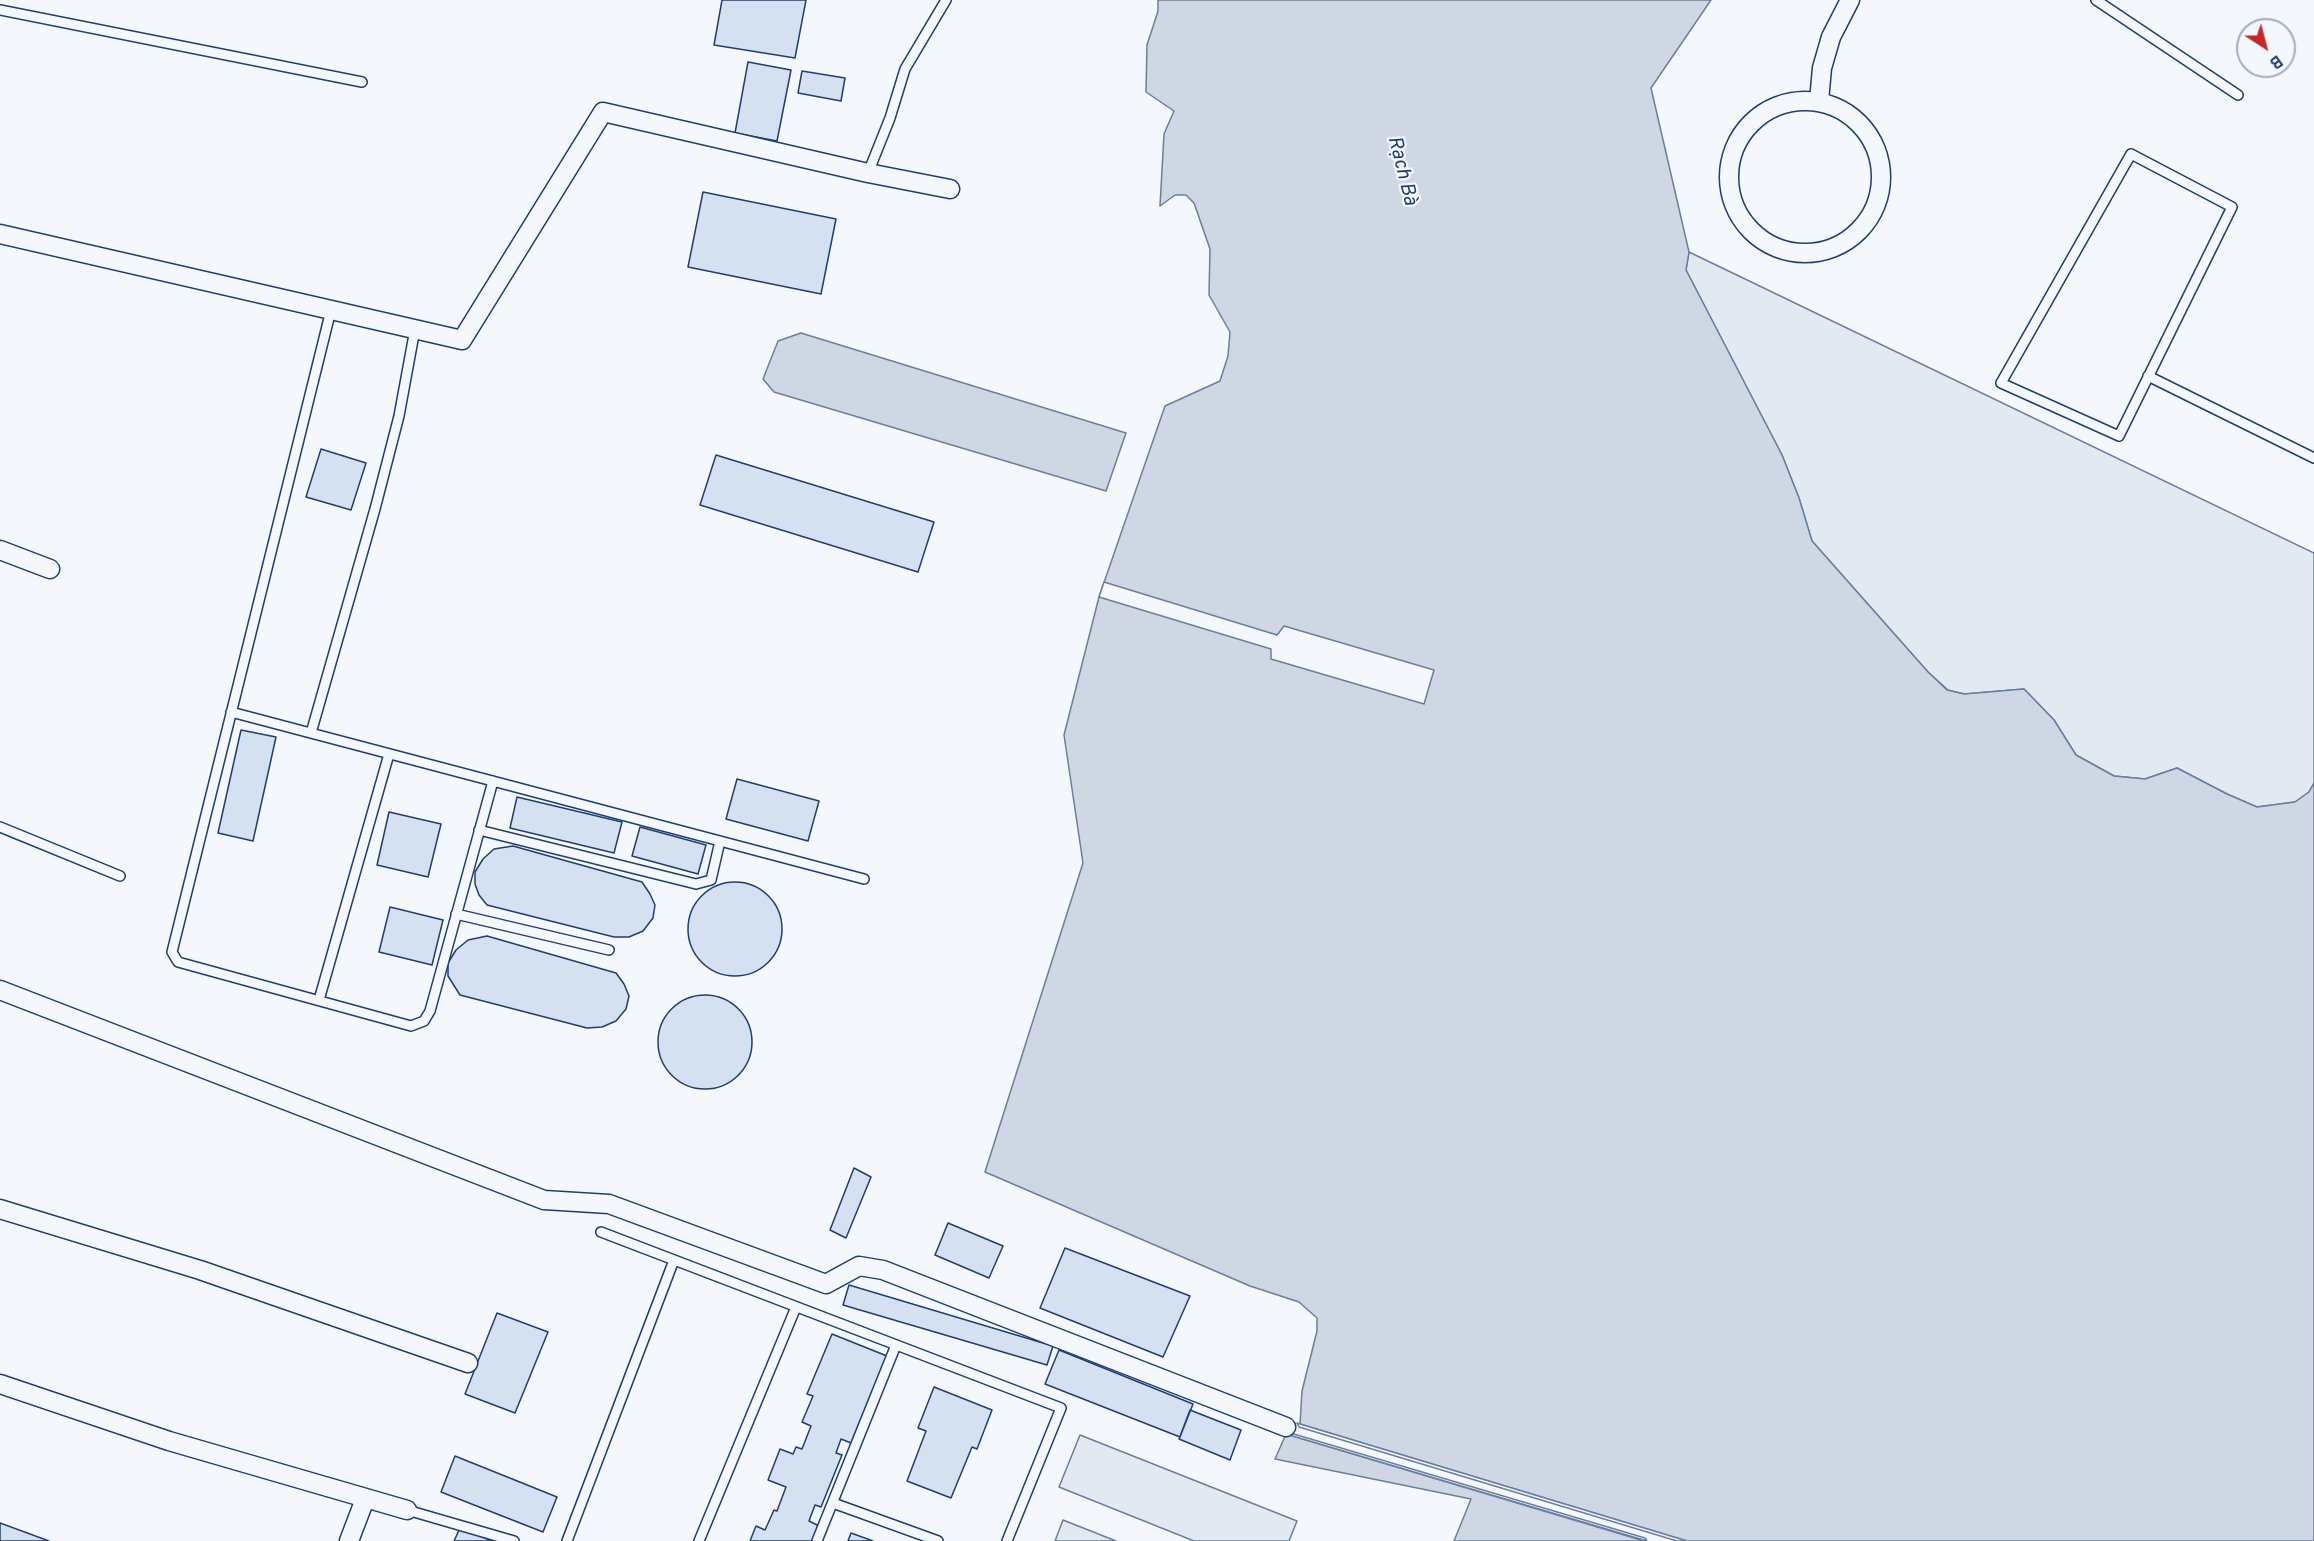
<!DOCTYPE html>
<meta charset="utf-8">
<style>
body{margin:0}
#map{position:relative;width:2314px;height:1541px;overflow:hidden;background:#f4f7fb;font-family:Overpass,sans-serif}
canvas{display:block}
.north{position:absolute;left:2236px;top:18px;width:60px;height:60px;box-sizing:border-box;background:#f4f7fb;border:2px solid #9eadc5;border-radius:50%;rotate:144deg;font-size:16px;font-weight:700;line-height:24px;text-align:center;color:#1d3f73}
.north::after{content:'';display:block;margin:auto;width:21px;height:27px;background:#c62828;clip-path:polygon(50% 0,100% 100%,50% 72%,0 100%)}
</style>
<div id="map">
<canvas width="2314" height="1541"></canvas>
<div class="north">B</div>
</div>
<script>
const g = document.querySelector('canvas').getContext('2d');
g.lineJoin = 'round';
function paint(path, color) { g.fillStyle = color; g.fill(path, 'evenodd'); }
const shape = rows => new Path2D(rows.map(r => 'M' + r).join(''));
function trace(path, color, width, dash) { g.strokeStyle = color; g.lineWidth = width; g.lineCap = dash ? 'butt' : 'round'; g.setLineDash(dash || []); g.stroke(path); }
function label(font, color, halo, rows, align = 'center') {
  g.font = font + ' Overpass,sans-serif'; g.lineWidth = 4.5; g.setLineDash([]); g.textBaseline = 'middle'; g.strokeStyle = halo; g.fillStyle = color; for (const [text, x, y, turn = 0] of rows) {
    g.save(); g.translate(x, y); g.rotate((+turn || 0) * Math.PI / 180); g.textAlign = isNaN(turn) ? turn : align; if (halo) g.strokeText(text, 0, 0); g.fillText(text, 0, 0); g.restore();
  }
}
const green = shape([
 [1689,252,2314,553,2314,783,2309,792,2295,802,2257,807,2227,794,2177,768,2145,779,2114,776,2076,755,2054,720,2024,689,1964,694,1948,690,1928,672,1812,541,1799,498,1782,455,1686,270,1689,252],
 [1080,1435,1297,1521,1289,1541,1194,1541,1059,1487,1080,1435],
 [1063,1520,1116,1541,1055,1541,1063,1520]
]);
paint(green, '#e3e9f0');
trace(green, '#687fa3', 1.5);
const water = shape([
 [1158,0,1711,0,1651,88,1689,252,1686,270,1782,455,1799,498,1812,541,1928,672,1947,690,1964,694,2024,689,2054,720,2076,755,2114,776,2145,779,2177,768,2227,794,2257,807,2295,802,2309,792,2314,783,2314,1541,1687,1541,1300,1424,1302,1391,1317,1331,1317,1318,1299,1302,1250,1286,985,1172,1083,863,1064,735,1099,597,1165,406,1220,381,1228,356,1230,332,1209,295,1210,249,1194,203,1186,195,1175,195,1160,206,1164,134,1174,111,1146,92,1147,45,1158,11,1158,0],
 [801,333,1126,433,1106,491,774,392,763,379,778,341,801,333],
 [1286,1434,1644,1541,1454,1541,1471,1499,1275,1459,1286,1434]
]);
paint(water, '#cfd7e4');
trace(water, '#687fa3', 1.5);
const pier = shape([
 [1104,582,1277,635,1284,626,1434,670,1424,704,1271,659,1271,649,1099,597,1104,582],
 [1297,1423,1300,1424,1687,1541,1677,1541,1299,1427,1297,1423],
 [1287,1432,1645,1538,1647,1541,1286,1434,1287,1432]
]);
paint(pier, '#f4f7fb');
trace(pier, '#687fa3', 1.5);
const building = shape([
 [722,0,806,0,795,58,714,45,722,0],
 [748,62,791,70,777,141,735,133,748,62],
 [802,71,845,78,841,101,798,93,802,71],
 [703,192,836,219,821,294,688,267,703,192],
 [321,449,366,463,351,510,306,497,321,449],
 [716,455,934,522,918,572,700,505,716,455],
 [241,730,276,737,253,841,218,833,241,730],
 [737,779,819,801,808,841,726,819,737,779],
 [517,797,622,822,614,853,510,828,517,797],
 [389,812,441,824,428,877,377,865,389,812],
 [640,827,706,845,698,874,632,856,640,827],
 [513,846,642,882,650,894,655,905,653,918,643,931,629,937,614,937,487,905,479,895,475,884,475,872,483,859,494,849,513,846],
 '688 929a47 47 0 1 1 94 0a47 47 0 1 1-94 0Z',
 [390,907,443,920,432,965,379,952,390,907],
 [487,936,616,973,624,984,629,996,626,1009,616,1021,602,1027,587,1028,460,995,448,976,448,963,456,950,468,940,487,936],
 '658 1042a47 47 0 1 1 94 0a47 47 0 1 1-94 0Z',
 [854,1168,871,1177,846,1238,830,1230,854,1168],
 [948,1223,1003,1246,989,1278,935,1255,948,1223],
 [1065,1248,1190,1296,1163,1357,1040,1308,1065,1248],
 [849,1285,1053,1346,1047,1365,843,1305,849,1285],
 [497,1313,548,1332,515,1413,465,1394,497,1313],
 [832,1334,887,1356,851,1443,841,1439,836,1453,842,1455,821,1507,815,1505,809,1521,819,1526,813,1541,750,1541,756,1526,765,1530,774,1510,777,1511,786,1487,768,1480,780,1449,793,1454,796,1447,802,1449,811,1426,802,1422,813,1396,807,1394,832,1334],
 [1059,1350,1193,1404,1180,1437,1045,1384,1059,1350],
 [934,1387,992,1410,977,1449,972,1447,951,1498,907,1481,926,1431,918,1428,934,1387],
 [1190,1410,1241,1430,1230,1460,1179,1439,1190,1410],
 [455,1456,557,1497,543,1532,441,1492,455,1456],
 [0,1523,49,1541,0,1541,0,1523],
 [460,1528,492,1541,454,1541,460,1528],
 [851,1533,873,1541,848,1541,851,1533]
]);
paint(building, '#d5e0f0');
trace(building, '#1d3f73', 1.5);
const service = shape([
 [2096,0,2238,95],
 [0,10,362,82],
 [2131,154,2232,207,2119,436,2001,383,2131,154],
 [868,173,890,118,905,69,946,0],
 [331,310,172,952,178,962,411,1026,424,1021,430,1011,493,781],
 [2148,376,2314,458],
 [231,712,864,879],
 [311,733,375,509,399,416,415,329],
 [0,827,120,876],
 [479,830,696,884,711,880,720,841],
 [456,914,609,950],
 [319,1000,389,754],
 [601,1232,1061,1408,1007,1541],
 [833,1503,938,1541],
 [407,1510,514,1541],
 [567,1541,674,1260],
 [699,1541,796,1307],
 [817,1541,896,1345]
]);
const minor = shape([
 '1729 177a76 76 0 1 1 152 0a76 76 0 1 1-152 0Z',
 [1819,101,1822,68,1831,37,1850,0],
 [0,234,462,340,603,112,868,173,950,189],
 [0,550,50,569],
 [0,990,544,1200,609,1204,826,1284,859,1266,883,1270,1286,1427],
 [0,1209,200,1270,468,1363],
 [0,1384,169,1441,407,1510],
 [349,1541,365,1499]
]);
trace(service, '#1d3f73', 12);
trace(minor, '#1d3f73', 21);
trace(service, '#f4f7fb', 9);
trace(minor, '#f4f7fb', 18);
label('italic 20px', '#1d3f73', '#f4f7fb', [
 ["Rạch Bà",1401,171,76]
]);
</script>
